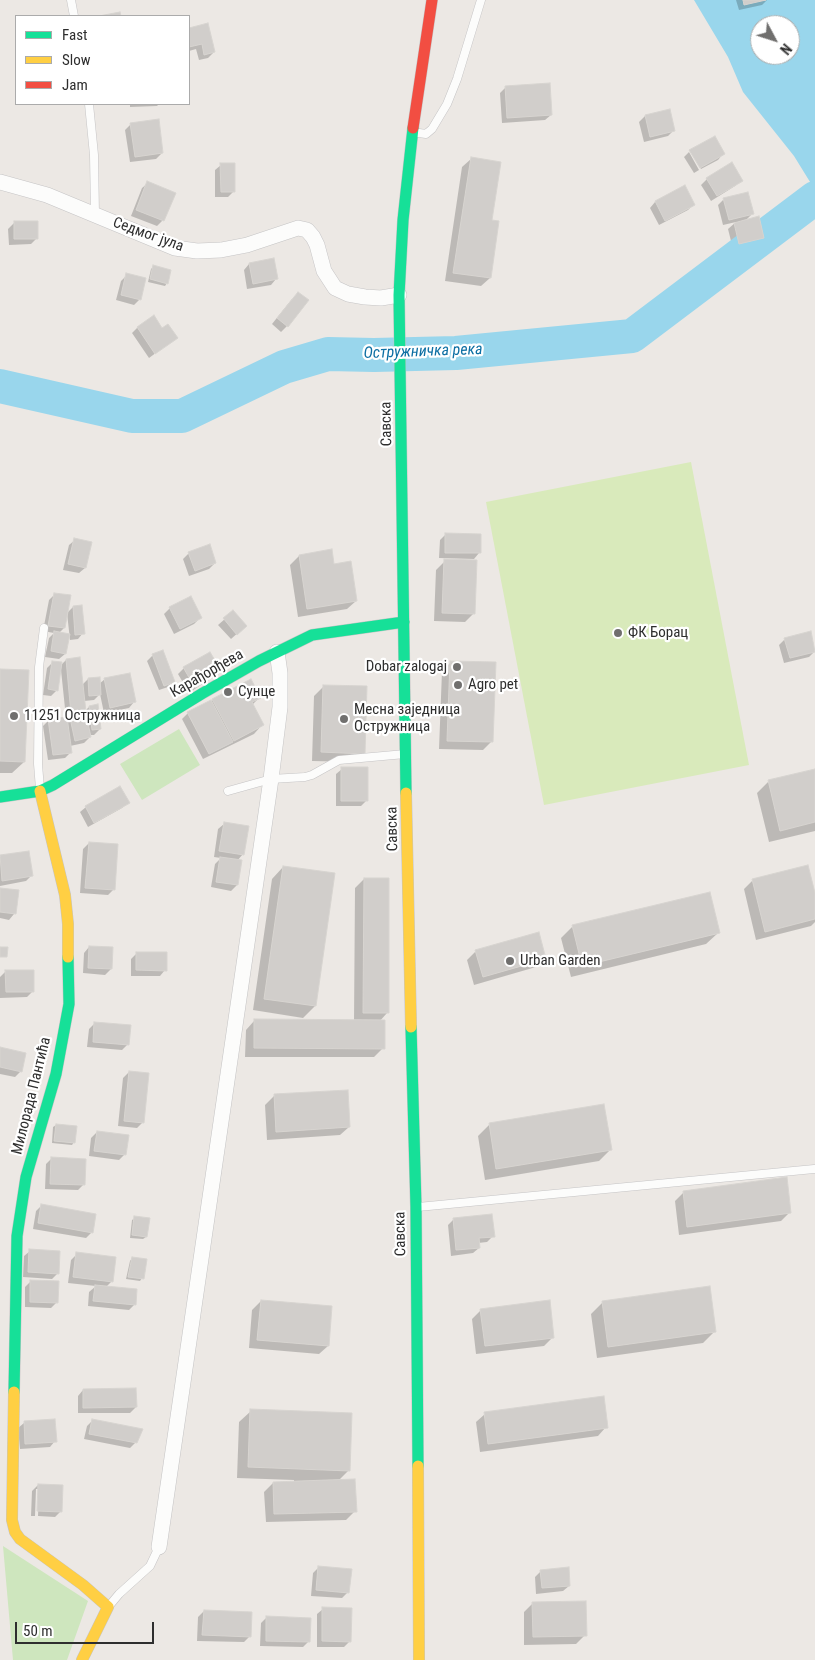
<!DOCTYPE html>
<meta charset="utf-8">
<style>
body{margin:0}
#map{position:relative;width:815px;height:1660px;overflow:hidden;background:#ece8e4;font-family:"Roboto Condensed",sans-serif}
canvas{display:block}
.legend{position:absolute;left:15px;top:15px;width:175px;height:90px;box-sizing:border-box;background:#fff;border:1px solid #ababab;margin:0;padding:6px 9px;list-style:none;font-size:15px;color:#2e2e2e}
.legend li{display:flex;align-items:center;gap:10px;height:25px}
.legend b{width:25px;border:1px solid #ababab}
.north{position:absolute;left:750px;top:15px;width:50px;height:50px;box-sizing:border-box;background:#fff;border:1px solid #ababab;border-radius:50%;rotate:130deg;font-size:14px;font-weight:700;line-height:20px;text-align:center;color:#2e2e2e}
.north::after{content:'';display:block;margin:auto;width:18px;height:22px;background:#706f6e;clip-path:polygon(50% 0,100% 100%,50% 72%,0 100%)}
.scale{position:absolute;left:15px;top:1622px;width:139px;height:22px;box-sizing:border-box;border:2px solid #2e2e2e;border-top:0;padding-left:6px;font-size:15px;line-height:18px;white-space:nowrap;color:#2e2e2e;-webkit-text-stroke:4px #fff;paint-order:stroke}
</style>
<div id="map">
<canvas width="815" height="1660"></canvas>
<ul class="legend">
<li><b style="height:6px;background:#16e098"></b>Fast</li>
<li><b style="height:6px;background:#ffcf43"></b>Slow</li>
<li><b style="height:6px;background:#f24e42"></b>Jam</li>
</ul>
<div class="north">N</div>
<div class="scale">50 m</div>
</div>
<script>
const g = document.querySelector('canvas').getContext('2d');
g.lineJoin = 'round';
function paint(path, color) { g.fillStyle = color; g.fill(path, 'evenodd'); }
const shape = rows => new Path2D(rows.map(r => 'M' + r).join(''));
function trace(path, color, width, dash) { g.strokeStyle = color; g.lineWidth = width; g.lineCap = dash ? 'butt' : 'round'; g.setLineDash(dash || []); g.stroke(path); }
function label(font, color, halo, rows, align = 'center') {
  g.font = font + ' "Roboto Condensed",sans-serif'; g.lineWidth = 4.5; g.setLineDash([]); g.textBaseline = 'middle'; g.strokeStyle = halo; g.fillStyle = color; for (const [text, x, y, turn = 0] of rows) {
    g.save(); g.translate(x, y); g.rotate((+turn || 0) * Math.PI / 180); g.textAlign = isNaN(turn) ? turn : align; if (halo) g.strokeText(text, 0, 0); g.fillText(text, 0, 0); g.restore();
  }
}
paint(shape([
 [179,729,200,765,142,800,120,764],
 [3,1546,88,1601,67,1660,13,1660]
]), '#cee6be');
paint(shape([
 [691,462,749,765,544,805,486,502]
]), '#d9eabb');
paint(shape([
 [694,0,815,0,815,190,794,156,743,92,728,57],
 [760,25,790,25,790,55,760,55]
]), '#99d6ec');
paint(shape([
 [736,0,767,0,762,5,739,10],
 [207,25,214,52,208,58,199,60,196,49,189,51,189,29],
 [506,87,551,115,545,120,502,123,500,93],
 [130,104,159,104,157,106,130,107],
 [669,111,674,130,668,136,644,142,639,122,645,116],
 [131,124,162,153,156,159,130,162,125,130],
 [691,151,723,154,718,160,701,169],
 [689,152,699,170,694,173,684,157],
 [471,159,490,221,490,278,481,286,445,281,462,167],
 [221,165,234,191,228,197,215,197,215,170],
 [707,179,741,180,735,186,711,201,701,185],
 [148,183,163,220,157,226,131,216,142,188],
 [724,199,752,214,745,221,763,238,757,243,733,249,728,229,736,222,723,225,718,205],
 [655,202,694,204,688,210,659,225,650,208],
 [14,223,37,238,31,244,9,245,8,229],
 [249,264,276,279,271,285,247,289,244,270],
 [153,267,167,283,165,286,148,282,151,269],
 [127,275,140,299,134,305,116,300,121,281],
 [292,299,287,326,281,332,272,324],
 [137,328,162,329,176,338,149,358,132,333],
 [446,534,479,553,474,559,439,558,440,540],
 [75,540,85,568,79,573,63,570,69,545],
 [189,553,215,563,209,569,189,576,183,559],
 [299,556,333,565,356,601,347,609,298,617,290,565],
 [445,561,474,613,465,622,434,621,436,570],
 [55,594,69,596,64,628,59,633,65,654,59,659,45,657,49,638,54,633,43,631,49,600],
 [73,607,83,633,78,639,70,640,67,613],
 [170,608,200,618,194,624,174,634,164,614],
 [233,612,240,631,231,639,218,625],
 [785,639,815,651,809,657,784,663,779,645],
 [153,655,173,681,168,687,159,690,147,661],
 [66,660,82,685,88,679,99,684,105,679,134,702,129,708,104,713,100,694,94,700,84,701,85,711,89,707,100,729,94,735,89,735,90,737,84,743,70,746,71,752,65,758,48,760,43,726,49,720,66,718,61,670,57,690,51,696,43,695,47,668,53,662,60,666],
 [72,718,67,723,66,719],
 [451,662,491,742,483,750,439,749,442,671],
 [184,668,220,672,189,693,178,674],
 [0,670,24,762,12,773,0,773],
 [323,687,364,753,355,762,312,761,314,696],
 [259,698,252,705,262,725,254,734,203,759,182,719,188,713,213,700],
 [342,769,366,801,361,806,336,806,336,774],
 [815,770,815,831,769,842,757,793,769,781],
 [128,802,122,808,88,827,80,812,86,807],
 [224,824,243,854,237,861,237,885,231,891,211,887,215,864,221,858,214,857,218,829],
 [89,843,114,889,108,895,80,893,83,849],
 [28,852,31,876,26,881,0,886,0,857],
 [283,867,334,874,315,1006,303,1018,253,1010,272,879],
 [364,879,387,1013,379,1022,383,1048,374,1057,245,1057,246,1030,254,1021,354,1021,355,888],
 [753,880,815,898,815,922,811,926,756,940,744,889],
 [0,889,18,891,14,914,9,920,0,918],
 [573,926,718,933,706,944,571,977,561,938],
 [89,947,111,969,105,975,83,973,84,953],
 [476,951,545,958,536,967,474,985,467,960],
 [137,953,165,970,160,976,131,976,131,959],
 [6,971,33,991,27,997,0,998,0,977],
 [95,1023,128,1044,122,1050,87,1047,89,1029],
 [0,1048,21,1071,15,1077,0,1074],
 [129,1072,143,1122,137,1128,118,1126,123,1078],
 [274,1096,349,1127,340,1135,267,1140,265,1105],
 [490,1124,610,1150,599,1161,485,1180,478,1136],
 [56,1125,74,1142,72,1145,52,1143,53,1127],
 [97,1132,125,1154,119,1160,89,1156,91,1138],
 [52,1158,84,1184,78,1190,45,1189,46,1164],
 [684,1192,790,1212,781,1221,679,1235,675,1201],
 [42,1205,92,1232,86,1238,33,1229,36,1211],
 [135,1218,146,1237,143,1239,130,1238,132,1220],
 [453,1220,493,1236,487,1242,478,1243,479,1248,473,1253,451,1256,448,1225],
 [30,1251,58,1273,52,1279,23,1277,24,1256],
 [77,1254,112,1281,106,1287,135,1304,129,1310,88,1306,89,1292,96,1286,68,1283,71,1260],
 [132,1258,142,1278,140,1281,126,1279,130,1261],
 [31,1281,57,1302,51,1308,25,1307,25,1287],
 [261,1301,328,1346,319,1354,249,1348,252,1310],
 [603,1302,715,1331,703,1343,597,1358,591,1314],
 [481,1310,553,1337,544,1346,476,1354,472,1319],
 [83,1390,136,1407,130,1413,78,1413,78,1396],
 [251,1411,349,1470,338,1481,355,1511,346,1520,266,1522,264,1492,273,1483,294,1482,294,1480,237,1478,239,1422],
 [485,1414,606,1427,598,1436,480,1452,476,1422],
 [93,1420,136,1442,130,1448,84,1439,87,1426],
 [24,1423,55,1441,50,1447,20,1449,18,1428],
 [38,1485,61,1511,55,1517,38,1516,39,1489,36,1489,35,1516,31,1516,32,1491],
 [319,1567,348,1592,342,1598,311,1596,313,1573],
 [541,1571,569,1586,563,1591,536,1594,535,1577],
 [533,1603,585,1635,576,1644,524,1645,524,1612],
 [323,1609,350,1641,344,1647,317,1647,317,1614],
 [204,1611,249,1637,244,1642,197,1641,198,1617],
 [267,1617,309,1641,303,1647,260,1646,261,1623]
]), '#0003');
trace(shape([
 [0,386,132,416,182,416,284,367,328,354,374,355,456,353,632,336,815,198]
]), '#99d6ec', 34);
const building = shape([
 [743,0,766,0,744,5,743,0],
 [120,12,121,16,99,16,120,12],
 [208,23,215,52,204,55,202,44,189,47,189,28,208,23],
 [550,83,552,115,507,118,505,86,550,83],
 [670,109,675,131,650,137,645,115,670,109],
 [159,119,163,153,135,157,130,123,159,119],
 [715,136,725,154,700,168,689,150,715,136],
 [471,157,501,162,492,220,499,221,491,278,453,273,471,157],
 [732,162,743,181,717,196,706,178,732,162],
 [220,163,235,163,235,192,221,192,220,163],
 [147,181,176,193,164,221,136,210,147,181],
 [685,185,695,205,665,221,655,201,685,185],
 [748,192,754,214,729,220,723,198,748,192],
 [759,216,764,238,739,244,734,223,759,216],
 [14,221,38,221,38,239,14,239,14,221],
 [274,258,278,279,253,284,249,263,274,258],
 [153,265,171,270,168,284,150,279,153,265],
 [126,273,146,278,141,300,121,295,126,273],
 [298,292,309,300,288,327,277,318,298,292],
 [154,315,162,328,168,324,178,338,155,354,137,327,154,315],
 [445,533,481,534,481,553,445,553,445,533],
 [74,538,92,542,86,568,68,564,74,538],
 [210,544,216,563,195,571,188,552,210,544],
 [332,549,334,564,351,561,357,601,307,609,299,555,332,549],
 [444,559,477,560,475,614,442,613,444,559],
 [54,593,71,595,65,628,48,626,54,593],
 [191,596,202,618,180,629,169,607,191,596],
 [82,605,85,634,75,635,73,606,82,605],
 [233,610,247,626,237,635,223,618,233,610],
 [54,631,70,634,66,654,51,651,54,631],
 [811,631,815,652,790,658,784,638,811,631],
 [163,650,175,682,164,686,152,654,163,650],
 [210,652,222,672,195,688,183,667,210,652],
 [80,657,86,712,71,714,66,659,80,657],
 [52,661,62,662,58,691,48,689,52,661],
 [450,661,496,662,493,742,447,741,450,661],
 [0,669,29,670,25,762,0,761,0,669],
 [130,673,136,702,110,708,104,678,130,673],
 [100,677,101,695,89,696,88,678,100,677],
 [251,679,261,698,252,702,264,725,234,741,212,699,251,679],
 [323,685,367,686,365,754,321,752,323,685],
 [211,700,233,742,209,754,187,712,211,700],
 [98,704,101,729,92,730,89,706,98,704],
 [86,715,91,737,75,741,70,718,86,715],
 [67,717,72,753,53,755,48,719,67,717],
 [341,767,368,767,368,801,341,801,341,767],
 [815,769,815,822,780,831,768,780,815,769],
 [120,786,130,803,94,823,85,806,120,786],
 [224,822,249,826,244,855,219,851,224,822],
 [89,842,118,844,115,890,85,888,89,842],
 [29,851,33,876,2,881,0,855,29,851],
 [220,857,242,860,238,885,216,882,220,857],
 [808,865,815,893,815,919,765,932,752,879,808,865],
 [283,866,335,873,316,1006,264,999,283,866],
 [364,878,389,878,389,1013,363,1013,364,878],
 [0,888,19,890,16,914,0,912,0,888],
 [710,892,720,933,582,966,572,925,710,892],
 [539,932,546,959,483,977,475,950,539,932],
 [89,946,113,947,112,969,88,968,89,946],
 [0,947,8,947,7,957,0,957,0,947],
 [136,952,167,952,167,971,136,970,136,952],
 [5,970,34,970,34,992,6,992,5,970],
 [254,1019,385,1020,385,1049,254,1048,254,1019],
 [94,1022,131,1025,129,1045,93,1042,94,1022],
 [0,1047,26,1053,22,1072,0,1067,0,1047],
 [129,1071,149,1073,144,1123,124,1121,129,1071],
 [348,1090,350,1127,276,1132,274,1094,348,1090],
 [604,1104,612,1150,496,1169,489,1123,604,1104],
 [56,1124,77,1126,75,1143,54,1141,56,1124],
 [97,1131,129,1135,126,1155,94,1151,97,1131],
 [51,1157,86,1159,85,1185,50,1184,51,1157],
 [787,1177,791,1213,687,1227,683,1191,787,1177],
 [41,1204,96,1214,93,1233,38,1223,41,1204],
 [492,1214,495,1237,479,1238,480,1248,456,1250,453,1218,492,1214],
 [134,1216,150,1218,147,1237,132,1235,134,1216],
 [29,1249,60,1251,59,1274,28,1272,29,1249],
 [76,1252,116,1257,113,1282,73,1277,76,1252],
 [132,1257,147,1259,144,1279,128,1277,132,1257],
 [30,1280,59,1281,58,1303,30,1302,30,1280],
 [95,1285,137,1289,136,1305,93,1301,95,1285],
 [710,1286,716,1332,608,1347,602,1301,710,1286],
 [261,1300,332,1306,329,1346,257,1340,261,1300],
 [550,1300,554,1338,485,1346,480,1309,550,1300],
 [136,1388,137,1407,83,1408,83,1389,136,1388],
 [604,1396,608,1428,488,1444,484,1412,604,1396],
 [250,1409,352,1413,350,1471,248,1467,250,1409],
 [55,1419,57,1442,25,1444,24,1421,55,1419],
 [92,1419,143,1429,137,1443,89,1434,92,1419],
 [355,1479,357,1512,274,1514,273,1482,355,1479],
 [38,1484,63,1485,62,1512,37,1511,38,1484],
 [318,1566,352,1569,349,1593,316,1590,318,1566],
 [569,1567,570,1586,542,1588,540,1570,569,1567],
 [586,1601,587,1636,533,1637,532,1602,586,1601],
 [322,1607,352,1608,351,1642,322,1641,322,1607],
 [204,1610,252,1612,251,1637,202,1635,204,1610],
 [266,1616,311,1618,310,1642,266,1641,266,1616]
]);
paint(building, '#d1cecb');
trace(building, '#d7d4d0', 1);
const lane = shape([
 [71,0,74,16],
 [89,104,94,155,95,215],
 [412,132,426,134,432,129,447,104,457,79,481,0],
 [40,789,38,764,39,667,44,628],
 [228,791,271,779,305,777,312,775,339,760,405,754],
 [418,1207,814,1169],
 [109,1606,119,1594,150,1566,159,1547]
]);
const street = shape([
 [0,182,47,195,175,248,197,251,221,250,247,245,298,228,307,230,313,237,317,245,324,271,335,288,348,294,365,297,381,298,399,295],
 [159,1547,271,779,280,707,280,673,277,652]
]);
const fast = shape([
 [406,793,399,295,403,220,413,128],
 [0,797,40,791,53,785,203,693,259,661,312,635,404,622],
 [411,1027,416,1207,418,1466],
 [14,1392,17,1236,26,1177,56,1074,69,1004,68,957]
]);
const slow = shape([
 [40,791,65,895,68,924,68,957],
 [406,793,411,1027],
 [14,1392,12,1520,15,1532,20,1539,83,1585,108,1607,82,1660],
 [418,1466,419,1660]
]);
const jam = shape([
 [413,128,432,0]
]);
trace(lane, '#c5c4c5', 9);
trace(street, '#c5c4c5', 16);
trace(fast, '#c5c4c5', 12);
trace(slow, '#c5c4c5', 12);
trace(jam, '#c5c4c5', 12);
trace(lane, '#fcfcfb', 8);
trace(street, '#fcfcfb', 15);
trace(fast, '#16e098', 11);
trace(slow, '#ffcf43', 11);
trace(jam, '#f24e42', 11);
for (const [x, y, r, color] of [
 [618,633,5,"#706f6e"],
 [457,667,5,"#706f6e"],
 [458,685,5,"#706f6e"],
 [228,692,5,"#706f6e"],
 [14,716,5,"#706f6e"],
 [344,719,5,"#706f6e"],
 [510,961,5,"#706f6e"]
]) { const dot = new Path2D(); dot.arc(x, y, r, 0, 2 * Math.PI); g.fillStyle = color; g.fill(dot); trace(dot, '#fff', 2); }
label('15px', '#2e2e2e', '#fff', [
 ["Седмог јула",148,235,20],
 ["Савска",387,424,-91],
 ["Карађорђева",207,674,-30],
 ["Савска",393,829,-91],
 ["Милорада Пантића",32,1096,-76],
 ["Савска",401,1234,-91]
]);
label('15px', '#2e2e2e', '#fff', [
 ["ФК Борац",628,633],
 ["Dobar zalogaj",447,667,"right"],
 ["Agro pet",468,685],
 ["Сунце",238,692],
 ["Месна заједница",354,710],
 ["Остружница",354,727],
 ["11251 Остружница",24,716],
 ["Urban Garden",520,961]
], 'left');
label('italic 16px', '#0d6fa3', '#fff', [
 ["Остружничка река",423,352,-2]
]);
</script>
